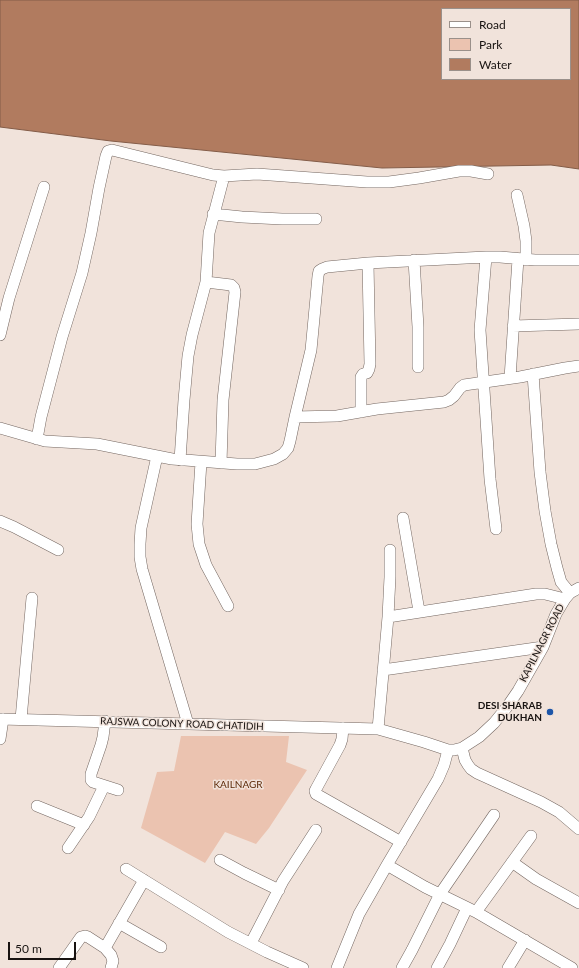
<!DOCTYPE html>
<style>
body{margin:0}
#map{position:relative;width:579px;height:968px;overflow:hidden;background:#f1e3db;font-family:Lato,sans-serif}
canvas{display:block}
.legend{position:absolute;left:441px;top:8px;width:130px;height:72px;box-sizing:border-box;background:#f1e3db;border:1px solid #9a908a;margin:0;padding:5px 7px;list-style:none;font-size:12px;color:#181311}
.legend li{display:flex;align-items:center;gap:8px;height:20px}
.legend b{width:20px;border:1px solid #9a908a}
.scale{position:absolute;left:8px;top:942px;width:68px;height:18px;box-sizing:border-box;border:2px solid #181311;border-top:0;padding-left:5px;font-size:12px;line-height:14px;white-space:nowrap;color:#181311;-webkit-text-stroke:3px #f1e3db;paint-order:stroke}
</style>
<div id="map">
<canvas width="579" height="968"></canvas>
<ul class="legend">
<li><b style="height:5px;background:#fff"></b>Road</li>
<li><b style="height:11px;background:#ebc3b0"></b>Park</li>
<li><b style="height:11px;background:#b17b5f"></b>Water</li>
</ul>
<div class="scale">50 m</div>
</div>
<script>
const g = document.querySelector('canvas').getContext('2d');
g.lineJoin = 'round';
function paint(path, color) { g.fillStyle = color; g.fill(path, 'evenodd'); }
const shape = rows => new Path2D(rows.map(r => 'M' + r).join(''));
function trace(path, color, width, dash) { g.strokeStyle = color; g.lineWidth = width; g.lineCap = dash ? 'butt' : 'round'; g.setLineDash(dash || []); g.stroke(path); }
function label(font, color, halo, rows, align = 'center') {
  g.font = font + ' Lato,sans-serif'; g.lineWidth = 3; g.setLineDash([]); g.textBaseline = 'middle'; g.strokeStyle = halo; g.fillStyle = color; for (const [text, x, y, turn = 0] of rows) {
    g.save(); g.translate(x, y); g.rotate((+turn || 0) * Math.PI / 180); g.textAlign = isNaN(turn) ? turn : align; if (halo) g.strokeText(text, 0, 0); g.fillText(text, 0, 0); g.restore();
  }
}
paint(shape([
 [181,736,289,736,286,762,307,770,269,828,256,844,225,832,205,863,141,828,157,772,174,771]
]), '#ebc3b0');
const water = shape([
 [0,0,579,0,579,169,551,165,382,168,111,141,0,127,0,0],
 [442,9,570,9,570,79,442,79,442,9]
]);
paint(water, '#b17b5f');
trace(water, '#835c48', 1);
const street = shape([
 [517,195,524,226,526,241,526,260],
 [213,214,242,217,282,219,316,219],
 [486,257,480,330,490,479,496,529],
 [414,260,418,327,418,367],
 [206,282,231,285,234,288,235,292,223,400,221,463],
 [513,326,579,324],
 [0,335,9,298,44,187],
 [533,374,540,472,545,511,551,544,557,568,561,582,570,593],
 [510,378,518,259],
 [361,412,361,377,363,374,367,373,369,369,370,364,368,263],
 [295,417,337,416,377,409,444,402,449,400,454,396,460,388,464,385,520,377,565,368,579,366],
 [0,428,45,441,97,444,172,459,237,464,255,464,274,459,283,454,288,448,290,441,295,417,311,350,318,276,319,271,322,269,327,267,368,263,486,257,500,257,535,260,579,260],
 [37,439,41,417,62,337,82,273,91,233,99,188,106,156,108,151,112,150,116,151,213,175,224,176,257,174,367,182,389,182,419,178,459,171,471,171,488,174],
 [157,456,141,528,140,544,140,557,142,569,188,724],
 [180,460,184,400,188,356,192,335,206,282,209,233,224,176],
 [201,462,197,524,199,544,206,565,228,606],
 [403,518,419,611],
 [0,521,14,527,58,550],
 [388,617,536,594,545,594,565,599],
 [383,670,543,647],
 [0,719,378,729,424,742,448,750,454,750,462,748,479,737,494,723,507,707,518,691,543,647,556,614,565,599,570,593,579,588],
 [21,719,32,598],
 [105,721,103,737,101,745,91,774,91,780,93,782,118,790],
 [343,728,342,739,340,745,316,789,315,791,316,794,401,842],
 [378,729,388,617,390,577,390,550],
 [0,739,3,719],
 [462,748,465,760,468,765,471,769,477,773,541,802,559,812,579,829],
 [37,806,84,825],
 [68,848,89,817,104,786],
 [220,860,244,873,279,890],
 [512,862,536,879,579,903],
 [387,865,425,887,476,912,572,968],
 [126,869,228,932,267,952,303,968],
 [476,912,531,836],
 [119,923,161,947],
 [251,943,283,881,316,830],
 [105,948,144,880],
 [59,968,81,937,85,936,88,937,105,948,111,955,113,961,111,968],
 [337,968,359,914,387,865,438,779,444,765,448,750],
 [402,968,412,950,440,894,494,815],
 [437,968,450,944,467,908],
 [508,968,525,940]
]);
trace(street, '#746761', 12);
trace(street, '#fff', 11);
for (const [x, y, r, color] of [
 [550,712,4,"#1d56a8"]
]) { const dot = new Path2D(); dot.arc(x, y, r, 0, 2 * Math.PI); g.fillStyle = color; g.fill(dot); trace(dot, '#f1e3db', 1.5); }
label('10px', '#181311', '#f1e3db', [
 ["KAPILNAGR ROAD",542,643,-63],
 ["RAJSWA COLONY ROAD CHATIDIH",182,724,2]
]);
label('bold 10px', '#181311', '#f1e3db', [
 ["DESI SHARAB",542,706],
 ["DUKHAN",542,718]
], 'right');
label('10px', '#5c2806', '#f1e3db', [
 ["KAILNAGR",238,785]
]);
</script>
